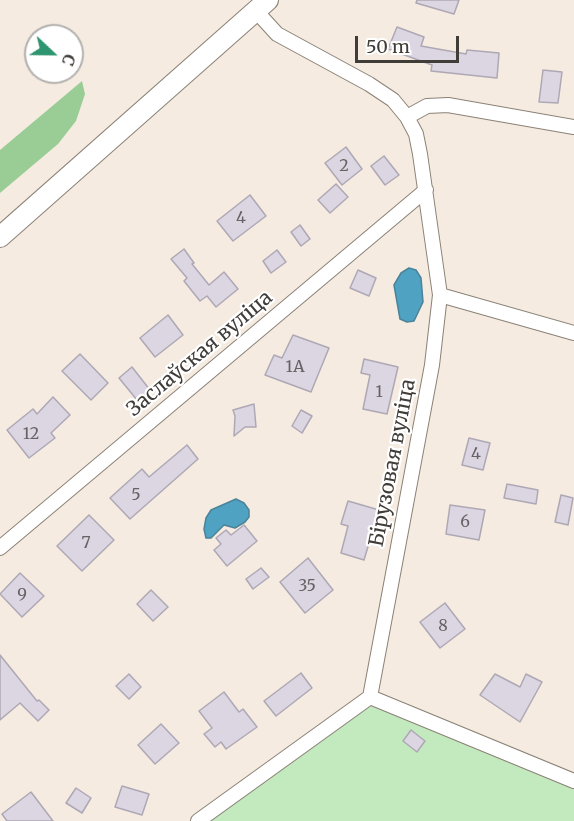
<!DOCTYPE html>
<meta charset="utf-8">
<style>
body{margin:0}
#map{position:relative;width:574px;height:821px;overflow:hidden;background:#f5ebe0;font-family:Merriweather,serif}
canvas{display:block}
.north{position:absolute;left:24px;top:24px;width:60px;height:60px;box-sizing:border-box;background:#fff;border:2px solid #b3b1af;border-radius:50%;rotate:112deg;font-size:16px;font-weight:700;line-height:24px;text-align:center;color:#403c38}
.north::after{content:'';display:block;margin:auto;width:21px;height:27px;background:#2f9470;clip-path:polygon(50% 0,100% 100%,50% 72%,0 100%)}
.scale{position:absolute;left:355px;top:36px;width:104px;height:27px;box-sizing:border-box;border:3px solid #403c38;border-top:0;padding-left:8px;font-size:18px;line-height:21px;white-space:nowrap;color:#403c38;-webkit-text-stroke:4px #fff;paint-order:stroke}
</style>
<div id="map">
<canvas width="574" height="821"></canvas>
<div class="north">С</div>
<div class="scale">50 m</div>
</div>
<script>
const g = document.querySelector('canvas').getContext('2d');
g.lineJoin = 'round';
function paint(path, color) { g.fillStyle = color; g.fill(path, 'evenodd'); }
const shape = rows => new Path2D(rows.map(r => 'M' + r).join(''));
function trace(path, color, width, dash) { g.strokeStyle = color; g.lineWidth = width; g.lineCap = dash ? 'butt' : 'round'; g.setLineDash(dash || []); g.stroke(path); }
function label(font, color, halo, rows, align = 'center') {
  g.font = font + ' Merriweather,serif'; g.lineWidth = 4.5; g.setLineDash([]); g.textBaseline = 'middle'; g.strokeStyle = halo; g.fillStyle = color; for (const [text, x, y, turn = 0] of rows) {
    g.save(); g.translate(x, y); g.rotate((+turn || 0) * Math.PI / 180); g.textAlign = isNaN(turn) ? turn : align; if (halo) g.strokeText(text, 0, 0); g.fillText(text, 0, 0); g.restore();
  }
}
paint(shape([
 [370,697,574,781,574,821,204,821]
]), '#c3eabe');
paint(shape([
 [82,81,85,94,76,121,58,144,0,193,0,150]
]), '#9acd95');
const water = shape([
 [409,268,416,270,421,278,423,302,414,321,407,322,400,319,394,285,401,273,409,268],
 [236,499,244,503,249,510,249,517,245,522,235,528,224,525,211,538,206,538,204,529,206,518,211,510,236,499]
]);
paint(water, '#50a2c3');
trace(water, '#4b8399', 1.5);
const building = shape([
 [417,0,459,0,454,14,416,3,417,0],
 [397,27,424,37,421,46,466,54,467,50,499,53,497,78,431,71,432,65,388,49,397,27],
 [543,70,562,72,558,103,539,102,543,70],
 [346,147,362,169,342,185,325,163,346,147],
 [384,156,399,175,385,185,371,166,384,156],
 [336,184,348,197,330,213,318,200,336,184],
 [250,195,266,216,233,241,217,221,250,195],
 [300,225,310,239,301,246,291,232,300,225],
 [184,249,194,263,192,264,209,285,224,272,238,289,216,307,207,296,200,301,184,281,187,278,171,259,184,249],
 [277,250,286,262,271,273,263,261,277,250],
 [358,270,376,278,369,296,350,288,358,270],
 [168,315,183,335,155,357,140,338,168,315],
 [293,335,329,348,311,392,265,375,274,355,282,358,293,335],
 [80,354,108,383,91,400,62,371,80,354],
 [364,359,398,367,387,414,363,409,370,375,361,373,364,359],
 [132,367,150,390,137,400,119,378,132,367],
 [53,397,70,415,51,433,55,438,29,458,7,430,33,409,37,414,53,397],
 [254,404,256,427,245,427,234,436,235,416,233,410,254,404],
 [301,410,312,416,302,433,292,426,301,410],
 [469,438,490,443,483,470,462,465,469,438],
 [187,445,198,459,130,519,110,498,142,469,149,477,187,445],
 [507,484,538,490,536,504,504,498,507,484],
 [561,495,573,498,568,525,555,522,561,495],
 [348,501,379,510,364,560,341,553,348,526,341,524,348,501],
 [450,505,485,510,479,540,446,534,450,505],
 [89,515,114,540,82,571,57,546,89,515],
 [244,525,257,541,227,566,214,550,221,544,216,538,226,530,231,535,244,525],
 [308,558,333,590,305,613,280,582,308,558],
 [261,568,269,577,253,589,246,579,261,568],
 [20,573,44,596,22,617,0,594,20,573],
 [151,590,168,607,153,621,137,604,151,590],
 [445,603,465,629,440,648,420,622,445,603],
 [0,655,37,701,39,700,49,710,38,721,20,703,0,720,0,655],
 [301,673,312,688,276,716,264,701,301,673],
 [129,674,141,687,129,699,116,686,129,674],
 [495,674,520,687,526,674,542,682,520,722,480,695,495,674],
 [224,692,239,712,243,709,257,727,226,749,221,742,215,747,204,734,212,728,199,711,224,692],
 [161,724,179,743,155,764,138,745,161,724],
 [411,730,425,741,417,752,403,741,411,730],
 [122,786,149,794,142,815,115,807,122,786],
 [76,788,91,798,82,813,66,803,76,788],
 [31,792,53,821,7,821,2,814,31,792]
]);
paint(building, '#dcd6e3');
trace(building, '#aea8b5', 1.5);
const street = shape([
 [407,117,427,106,448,105,574,127],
 [440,295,574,333],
 [0,548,426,190],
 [370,697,574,781],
 [198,821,370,697,432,365,440,295,420,154,416,134,407,117,393,100,369,84,277,34,256,11]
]);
const secondary = shape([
 [0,237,268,0]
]);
trace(street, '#8b8277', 16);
trace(secondary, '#8b8277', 22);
trace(street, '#fff', 14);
trace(secondary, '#fff', 20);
label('16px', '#676263', null, [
 ["2",344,166],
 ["4",241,218],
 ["1А",295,367],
 ["1",379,392],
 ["12",31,434],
 ["4",476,454],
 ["5",136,495],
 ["6",465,522],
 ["7",86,543],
 ["35",307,586],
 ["9",22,595],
 ["8",443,626]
]);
label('20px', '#403c38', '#fff', [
 ["Заслаўская вуліца",200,354,-40],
 ["Бірузовая вуліца",393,463,-79]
]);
</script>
